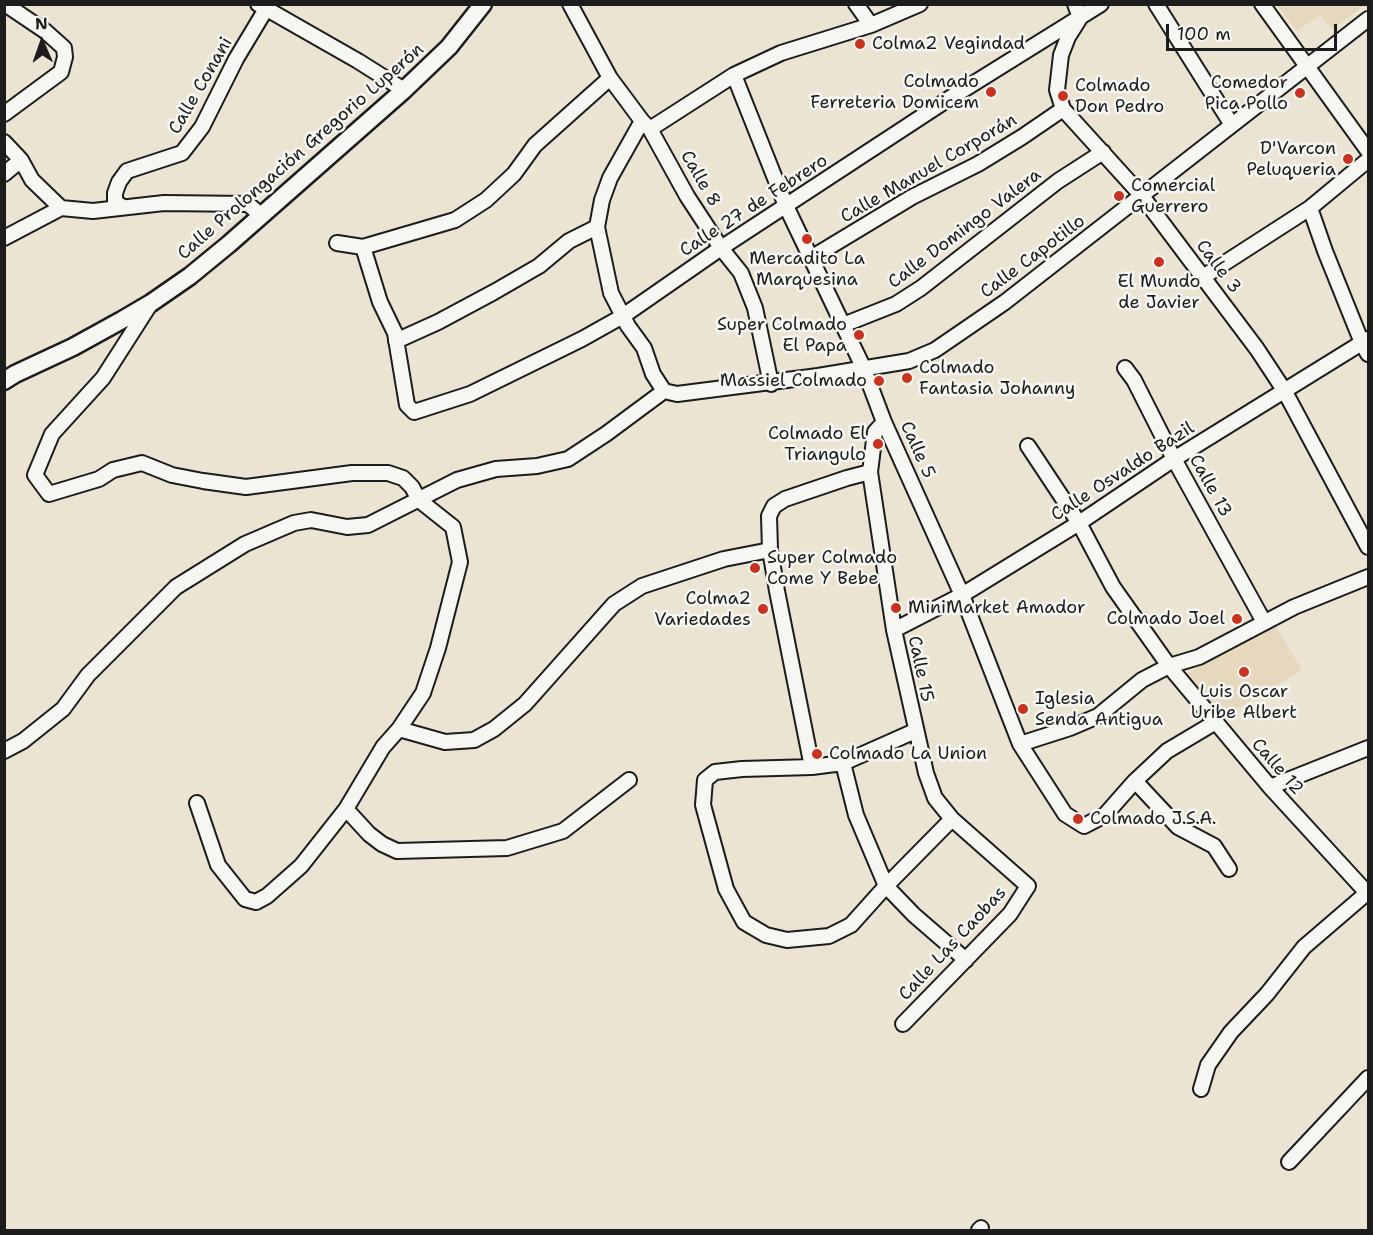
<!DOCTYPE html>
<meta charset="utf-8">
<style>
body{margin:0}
#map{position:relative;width:1373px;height:1235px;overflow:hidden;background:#ece4d3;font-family:"Shantell Sans",sans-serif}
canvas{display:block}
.frame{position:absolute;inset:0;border:6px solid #1c1c1c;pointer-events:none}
.north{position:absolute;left:12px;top:12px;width:60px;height:60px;-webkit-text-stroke:4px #f6f6f2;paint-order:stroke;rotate:358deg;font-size:16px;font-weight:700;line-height:24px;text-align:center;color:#1c1c1c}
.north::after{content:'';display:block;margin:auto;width:21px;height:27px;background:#1c1c1c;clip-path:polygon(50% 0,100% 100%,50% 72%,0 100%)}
.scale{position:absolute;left:1166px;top:24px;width:171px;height:27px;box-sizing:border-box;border:3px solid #1c1c1c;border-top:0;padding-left:8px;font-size:18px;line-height:21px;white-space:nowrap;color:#1c1c1c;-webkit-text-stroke:4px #f6f6f2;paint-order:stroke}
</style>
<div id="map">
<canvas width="1373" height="1235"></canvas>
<div class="frame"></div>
<div class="north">N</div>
<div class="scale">100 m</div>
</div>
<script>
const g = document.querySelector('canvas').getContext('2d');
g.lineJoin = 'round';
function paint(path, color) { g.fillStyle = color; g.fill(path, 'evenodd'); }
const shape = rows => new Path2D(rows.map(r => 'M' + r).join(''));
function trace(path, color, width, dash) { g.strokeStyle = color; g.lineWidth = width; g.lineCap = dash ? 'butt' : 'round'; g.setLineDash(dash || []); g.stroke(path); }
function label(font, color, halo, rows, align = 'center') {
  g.font = font + ' "Shantell Sans",sans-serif'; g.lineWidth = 5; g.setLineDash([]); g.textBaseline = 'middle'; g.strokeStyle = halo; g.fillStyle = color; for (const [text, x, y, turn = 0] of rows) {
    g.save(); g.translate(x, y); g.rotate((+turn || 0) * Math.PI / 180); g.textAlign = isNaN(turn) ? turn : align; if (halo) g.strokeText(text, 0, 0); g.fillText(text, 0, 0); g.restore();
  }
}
paint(shape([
 [1277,5,1365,5,1332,29,1321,15,1297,31],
 [1273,622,1302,670,1215,722,1185,675]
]), '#e5d8bd');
const minor = shape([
 [258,4,358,61,404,90],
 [570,4,610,78,642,121,650,129,687,196,721,248,741,273,755,308,771,384],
 [856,4,871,25],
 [1075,4,1080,18,1068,37,1061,55,1057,90,1063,109,1142,196,1257,349,1284,390,1368,547],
 [1156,4,1232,125],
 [1262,4,1368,151],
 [734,75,786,206,864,369,884,422,962,595,1020,744,1065,814,1084,826,1105,815,1135,781,1167,751,1214,723],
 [4,114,61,72,65,57,64,48,45,31,5,4],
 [642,121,610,178,602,200,597,227,611,293,628,326,644,348,653,374,664,391],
 [650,129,734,75,781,53,871,25,920,4],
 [4,142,21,160,32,180,61,208],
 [4,174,21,160],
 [123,207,115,202,115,193,119,182,127,171,182,153,202,127,236,59,266,9],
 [1310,208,1325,251,1362,343,1368,354],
 [4,238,61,208,93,211,164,203,248,204,256,211,260,218],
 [337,243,363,247,455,220,486,200,514,174,535,145,610,78],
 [363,247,380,302,395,333,407,405,414,412,470,394,582,339,623,316,721,248,947,100,1101,4],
 [811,258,912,197,978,164,1022,137,1063,109],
 [1203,277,1310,208,1368,160],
 [151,303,103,378,52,434,35,475,49,494,99,479,113,470,142,463,172,475,203,481,246,487,352,473,388,473,403,478,412,487,419,500,453,527,460,562,438,648,423,693,399,729,383,747,346,809,301,866,267,896,256,902,245,899,218,865,197,803],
 [843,325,896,304,921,288,1058,181,1103,152],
 [396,341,438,322,494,292,539,266,569,241,597,227],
 [1125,368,1134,380,1174,459,1264,622],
 [664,391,677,394,818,376,909,361,935,350,1005,302,1368,19],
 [884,422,875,432,870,472,894,630,926,773,935,798,952,819,1028,886,1010,914,903,1024],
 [1028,446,1079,523,1113,587,1169,666,1270,787,1368,894],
 [894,630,962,595,1079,523,1174,459,1368,339],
 [399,729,445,742,474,740,494,729,525,704,614,604,642,586,724,559,770,550],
 [915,731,843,763,812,767,742,769,715,772,705,780,703,805,726,889,744,922,766,935,787,940,829,936,851,925,886,886,952,819],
 [1020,744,1070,728,1098,716,1142,680,1169,666,1199,657,1294,607,1368,577],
 [4,751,23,741,63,709,88,675,176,587,245,544,294,523,311,520,347,527,368,525,457,480,496,469,537,466,568,459,606,434,664,391],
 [843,763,856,815,886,886,914,915,966,960],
 [812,767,777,591,770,550,769,516,774,506,785,499,847,478,870,472],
 [1135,781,1178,827,1214,846,1229,869],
 [1270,787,1368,748],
 [346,809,369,834,382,844,397,851,507,848,563,831,629,780],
 [1201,1089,1208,1065,1231,1032,1267,994,1304,947,1368,892],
 [1289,1162,1368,1078],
 [979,1230,981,1228]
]);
const tertiary = shape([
 [4,381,15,374,73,347,122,320,151,303,190,276,229,244,404,90,449,47,483,4]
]);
trace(minor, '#1c1c1c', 18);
trace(tertiary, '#1c1c1c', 21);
trace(minor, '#f6f6f2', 14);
trace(tertiary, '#f6f6f2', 16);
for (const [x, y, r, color] of [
 [860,44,6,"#c8321e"],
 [991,92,6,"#c8321e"],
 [1300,93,6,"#c8321e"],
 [1063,96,6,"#c8321e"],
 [1348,159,6,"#c8321e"],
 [1119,196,6,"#c8321e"],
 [807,239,6,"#c8321e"],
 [1159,262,6,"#c8321e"],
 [859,335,6,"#c8321e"],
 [907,378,6,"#c8321e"],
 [879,381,6,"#c8321e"],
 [878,444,6,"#c8321e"],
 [755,568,6,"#c8321e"],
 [896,608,6,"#c8321e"],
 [763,609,6,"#c8321e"],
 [1237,619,6,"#c8321e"],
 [1244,672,6,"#c8321e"],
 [1023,709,6,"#c8321e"],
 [817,754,6,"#c8321e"],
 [1078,819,6,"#c8321e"]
]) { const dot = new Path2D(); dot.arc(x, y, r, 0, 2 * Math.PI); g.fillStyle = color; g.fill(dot); trace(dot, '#f6f6f2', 2); }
label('18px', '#1c1c1c', '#f6f6f2', [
 ["Colma2 Vegindad",872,44],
 ["Colmado",979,82,"right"],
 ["Ferreteria Domicem",979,103,"right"],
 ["Comedor",1288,83,"right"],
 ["Pica Pollo",1288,104,"right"],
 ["Colmado",1075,86],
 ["Don Pedro",1075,107],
 ["D'Varcon",1336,149,"right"],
 ["Peluqueria",1336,170,"right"],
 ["Comercial",1131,186],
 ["Guerrero",1131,207],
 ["Mercadito La",807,259,"center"],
 ["Marquesina",807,280,"center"],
 ["El Mundo",1159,282,"center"],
 ["de Javier",1159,303,"center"],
 ["Super Colmado",847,325,"right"],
 ["El Papa",847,346,"right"],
 ["Colmado",919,368],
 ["Fantasia Johanny",919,389],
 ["Massiel Colmado",867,381,"right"],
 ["Colmado El",866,434,"right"],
 ["Triangulo",866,455,"right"],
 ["Super Colmado",767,558],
 ["Come Y Bebe",767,579],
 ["Colma2",751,599,"right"],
 ["Variedades",751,620,"right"],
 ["MiniMarket Amador",908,608],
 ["Colmado Joel",1225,619,"right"],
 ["Luis Oscar",1244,692,"center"],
 ["Uribe Albert",1244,713,"center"],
 ["Iglesia",1035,699],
 ["Senda Antigua",1035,720],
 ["Colmado La Union",829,754],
 ["Colmado J.S.A.",1090,819]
], 'left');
label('18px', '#1c1c1c', '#f6f6f2', [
 ["Calle Conani",201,86,-60],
 ["Calle Prolongación Gregorio Luperón",301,152,-41],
 ["Calle Manuel Corporán",929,169,-30],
 ["Calle 8",700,179,60],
 ["Calle 27 de Febrero",754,206,-33],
 ["Calle Domingo Valera",965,229,-37],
 ["Calle Capotillo",1033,257,-37],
 ["Calle 3",1218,267,53],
 ["Calle 5",917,450,66],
 ["Calle Osvaldo Bazil",1123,472,-33],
 ["Calle 13",1210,486,61],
 ["Calle 15",920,669,78],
 ["Calle 12",1277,767,49],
 ["Calle Las Caobas",953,944,-47]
]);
</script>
